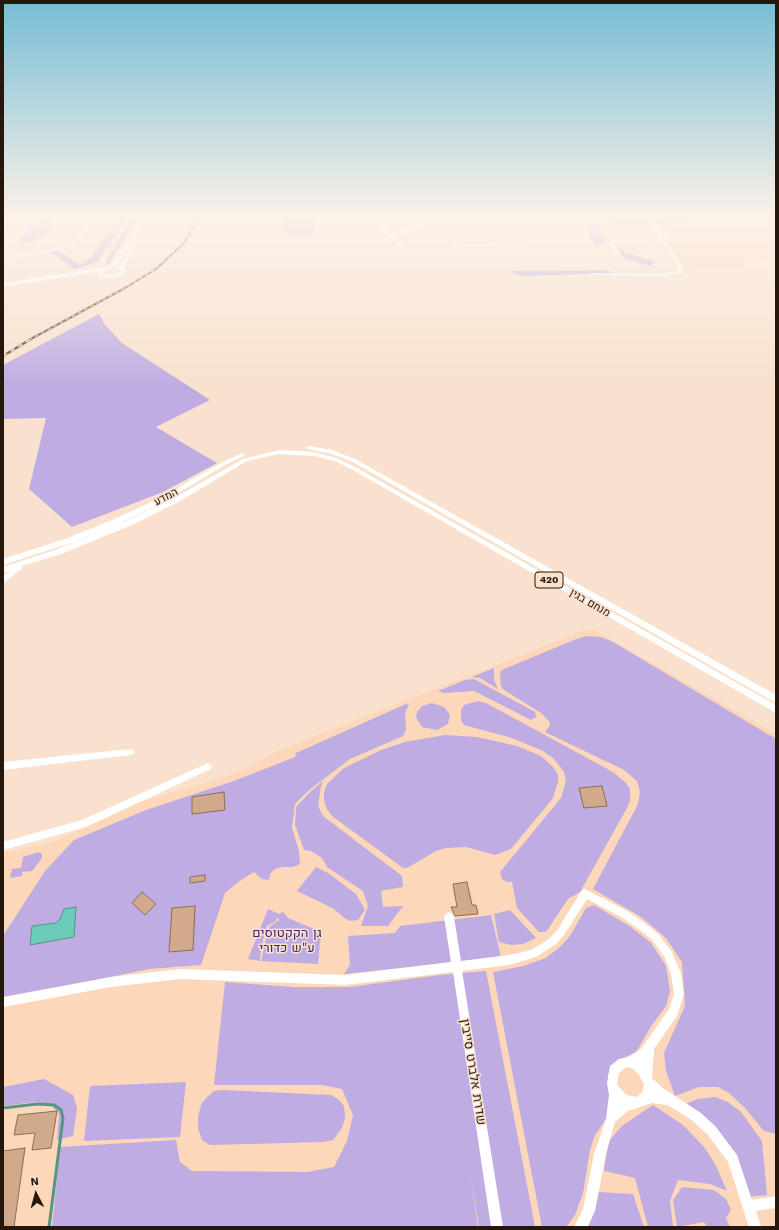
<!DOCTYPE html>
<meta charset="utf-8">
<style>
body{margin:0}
#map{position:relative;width:779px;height:1230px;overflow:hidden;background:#f9e1ce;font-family:"Work Sans",sans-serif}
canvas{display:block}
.frame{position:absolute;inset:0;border:4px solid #25170b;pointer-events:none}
.north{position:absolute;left:16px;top:1174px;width:40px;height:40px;-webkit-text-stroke:3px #f9e1ce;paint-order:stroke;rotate:354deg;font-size:11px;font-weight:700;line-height:16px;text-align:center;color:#25170b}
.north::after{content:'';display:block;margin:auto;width:14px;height:18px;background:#25170b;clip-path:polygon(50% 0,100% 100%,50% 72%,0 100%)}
</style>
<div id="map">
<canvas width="779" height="1230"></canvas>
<div class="frame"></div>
<div class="north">N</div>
</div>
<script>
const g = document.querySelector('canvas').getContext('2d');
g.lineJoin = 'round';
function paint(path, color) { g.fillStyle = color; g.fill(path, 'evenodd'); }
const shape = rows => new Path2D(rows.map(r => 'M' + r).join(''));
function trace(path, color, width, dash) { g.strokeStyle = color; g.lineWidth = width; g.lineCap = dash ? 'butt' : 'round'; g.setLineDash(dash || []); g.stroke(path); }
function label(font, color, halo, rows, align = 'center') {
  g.font = font + ' "Work Sans",Heebo,sans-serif'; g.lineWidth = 3; g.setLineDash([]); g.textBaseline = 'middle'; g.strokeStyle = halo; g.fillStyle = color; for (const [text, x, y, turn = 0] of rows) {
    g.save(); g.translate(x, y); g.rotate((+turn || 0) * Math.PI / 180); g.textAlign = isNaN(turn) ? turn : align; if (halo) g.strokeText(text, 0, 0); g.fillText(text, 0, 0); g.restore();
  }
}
paint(shape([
 [726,216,776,216,776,261,774,259,742,260,745,267,697,270,687,275,669,242,670,238,665,233,671,233,669,224,732,222],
 [593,629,776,734,776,1227,3,1227,3,853,54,842,136,803,225,777,247,768,277,751,585,630]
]), '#fcd7b9');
paint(shape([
 [11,216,94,216,90,222,83,221,81,218,55,217,48,225,55,226,47,234,34,241,18,243,32,225,38,225,44,217],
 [121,216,129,216,97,262,74,269,50,252,58,250,79,265,82,264,91,257],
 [133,216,139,216,112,259,109,264,105,263],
 [317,216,313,235,282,234,284,221,278,216],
 [612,216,646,216,649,224,604,222],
 [651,216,700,216,706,221,655,223],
 [595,224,606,244,594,244,591,239,586,225],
 [618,248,625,250,623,252,656,262,650,266,624,258],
 [606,270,614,273,521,276,508,271],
 [99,314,105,325,122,343,210,400,156,427,217,463,163,492,72,527,29,489,46,418,3,419,3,365],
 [586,636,601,637,613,642,776,739,776,1134,764,1131,745,1108,729,1093,718,1087,699,1087,675,1096,666,1071,664,1053,685,1006,682,962,666,938,641,917,593,889,638,804,640,792,637,781,624,770,545,732,550,725,549,721,541,713,504,690,501,686,500,672,504,669,574,640],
 [494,668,494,680,498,689,480,678,472,677],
 [474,679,535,712,536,717,531,720,474,691,444,693,438,691,465,680],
 [478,701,486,703,613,772,626,783,630,789,630,800,627,808,580,892,568,899,546,932,539,932,517,908,512,882,507,882,502,879,500,872,561,798,566,781,564,772,553,758,543,751,512,738,464,725,461,720,461,710,464,705],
 [432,703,444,707,450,715,448,724,437,730,422,727,416,717,417,712,422,706],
 [406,704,409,705,405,713,406,730,403,736,350,759,308,791,295,804,292,828,299,851,300,864,293,867,282,867,275,869,270,874,269,880,262,879,254,872,238,882,225,893,201,965,149,969,3,999,3,936,45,871,74,840,146,810,234,781,295,757,296,753],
 [445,735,477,737,517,746,541,756,554,768,558,775,558,782,553,798,511,849,495,855,466,847,446,848,436,851,407,868,403,868,332,816,327,809,324,801,324,792,327,784,344,768,381,750,405,742],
 [324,780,321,786,318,806,323,816,402,876,403,887,381,891,383,907,403,906,388,926,361,926,368,906,363,891,327,867,322,858,311,851,304,850,295,825,296,807,310,792],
 [39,852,42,854,42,858,32,871,22,872,22,876,10,878,12,869,21,868,23,857],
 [316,867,328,873,356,894,365,910,358,920,351,921,344,918,334,909,297,891],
 [594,905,631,927,651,943,666,966,670,991,666,1006,652,1025,636,1052,614,1063,608,1074,610,1094,609,1115,595,1135,590,1150,583,1193,575,1215,566,1227,542,1227,493,972,523,966,546,958,560,947,570,936,586,908],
 [268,909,279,914,283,912,288,918,321,932,318,964,261,961,269,927,279,920,277,917,276,921,267,926,261,947,260,961,248,959],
 [510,910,536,938,523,944,511,945,499,942,494,914],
 [491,915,501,957,344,974,350,965,348,936,395,933,400,926],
 [486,971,535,1227,479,1227,470,1172,478,1227,52,1227,60,1147,176,1140,180,1162,192,1171,307,1172,334,1167,347,1141,353,1115,342,1089,322,1085,214,1085,225,982,293,987,350,987,440,975],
 [44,1079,73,1095,77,1108,73,1136,57,1140,59,1114,51,1105,35,1102,3,1106,3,1087],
 [186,1082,180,1137,84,1141,90,1086],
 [223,1090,331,1095,339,1100,344,1106,345,1118,342,1128,333,1140,324,1142,210,1145,202,1140,198,1128,198,1117,201,1105,206,1098,214,1091],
 [715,1097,728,1102,741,1112,762,1141,767,1195,747,1197,740,1171,684,1105,697,1099],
 [653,1105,683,1125,705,1148,716,1166,727,1191,710,1184,678,1180,670,1201,673,1226,669,1227,648,1227,635,1178,604,1171,608,1142,622,1126],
 [682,1187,714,1190,726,1199,731,1210,726,1218,730,1227,707,1227,704,1222,677,1227,673,1200],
 [598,1192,633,1194,644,1227,588,1227,591,1221]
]), '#beace2');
const water = shape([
 [76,907,74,937,30,945,32,926,56,923,60,919,64,909,76,907]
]);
paint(water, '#6ccbb9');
trace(water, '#579585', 1);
trace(shape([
 [3,1108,37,1104,54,1105,61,1110,63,1118,49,1227]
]), '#579585', 3);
const building = shape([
 [602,786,607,806,584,808,579,788,602,786],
 [224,792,225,810,192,814,192,797,224,792],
 [205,875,205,881,190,883,190,877,205,875],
 [467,882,472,905,476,905,478,914,455,916,451,907,457,907,453,884,467,882],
 [142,892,156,904,145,915,132,903,142,892],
 [195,906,193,950,169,952,172,908,195,906],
 [57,1111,51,1148,32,1150,35,1133,14,1135,18,1115,57,1111],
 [25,1148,14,1227,3,1227,3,1151,25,1148]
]);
paint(building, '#d0aa8b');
trace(building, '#916d50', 1);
paint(shape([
 [3,216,5,216,5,217,3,218,3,216],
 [94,216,98,216,81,238,64,248,31,256,3,257,3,255,31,254,62,246,79,236,94,216],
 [379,216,383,216,385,227,389,233,398,232,422,222,430,216,435,216,424,224,400,234,391,235,405,248,405,250,404,250,387,235,381,227,379,216],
 [606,216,611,216,601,223,586,226,590,240,588,241,473,246,457,245,450,238,453,237,459,243,473,244,586,239,583,224,599,221,606,216],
 [647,216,651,216,660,230,671,238,665,241,668,243,682,265,683,273,659,276,591,275,591,273,593,273,659,274,679,271,678,265,665,245,660,241,613,242,619,255,617,256,615,255,609,244,610,240,657,239,655,238,655,236,661,234,657,232,647,216],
 [663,236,666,238,663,239,660,237,663,236],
 [130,749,133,750,134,752,133,754,130,755,3,770,3,762,130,749],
 [208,763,211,765,212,767,211,769,86,827,3,850,3,842,82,820,208,763],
 [585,889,629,912,650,927,659,935,672,952,681,974,684,994,677,1016,654,1049,652,1078,664,1089,701,1113,716,1127,737,1155,752,1200,776,1196,776,1208,756,1211,761,1227,749,1227,728,1162,708,1135,693,1121,668,1105,666,1105,652,1103,628,1111,615,1122,606,1154,595,1211,587,1227,574,1227,583,1209,594,1154,606,1119,609,1095,607,1083,610,1066,619,1059,628,1057,641,1049,669,1009,674,994,671,974,665,958,653,941,644,933,623,918,587,899,564,935,555,945,536,957,509,965,462,971,503,1227,491,1227,453,972,346,985,180,979,111,987,3,1007,3,997,111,977,180,969,346,975,451,962,444,917,446,914,449,912,452,914,454,917,461,961,509,955,531,950,549,939,558,929,582,890,585,889],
 [629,1067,634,1070,639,1075,644,1084,642,1093,636,1097,627,1095,618,1086,617,1083,619,1073,625,1068,629,1067]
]), '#fff');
paint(shape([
 [143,216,147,216,121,259,116,266,120,266,134,240,138,239,138,240,124,267,125,268,126,274,112,278,98,276,98,272,3,287,3,283,110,266,117,258,143,216],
 [115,268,121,269,121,272,112,275,102,274,106,270,115,268],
 [309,446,332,450,355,459,776,695,776,703,351,461,329,453,307,449,307,447,309,446],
 [279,450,314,452,339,459,357,468,776,705,776,713,353,470,335,461,314,456,279,454,247,461,180,501,132,525,61,554,22,566,22,569,3,583,3,576,10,571,3,573,3,567,55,550,126,521,176,497,243,459,279,450],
 [242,453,245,455,244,456,225,465,160,504,118,524,71,543,3,565,3,559,65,539,112,520,156,500,221,463,242,453]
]), '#fff');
const railFar1 = shape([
 [29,340,125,288,156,269,183,244,201,216]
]);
const rail = shape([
 [3,356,31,339]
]);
trace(railFar1, '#5c4b3d', 2);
trace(rail, '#5c4b3d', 2.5);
trace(railFar1, '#f9e1ce', 1, [3.5]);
trace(rail, '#f9e1ce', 1.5, [4.5]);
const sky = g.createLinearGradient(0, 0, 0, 389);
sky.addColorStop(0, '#76bdd5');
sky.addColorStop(0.56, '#fcf2e9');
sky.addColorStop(1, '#fcf2e900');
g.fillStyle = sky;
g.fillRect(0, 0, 779, 389);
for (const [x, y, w] of [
 [549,580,28]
]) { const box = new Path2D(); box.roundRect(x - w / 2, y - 8, w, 16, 3); g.fillStyle = '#f9e1ce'; g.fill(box); trace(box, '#25170b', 1); }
label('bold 10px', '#25170b', null, [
 ["420",549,580]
]);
label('11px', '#25170b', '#f9e1ce', [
 ["המדע",166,497,-28],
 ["מנחם בגין",590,603,30]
]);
label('13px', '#43226e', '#f9e1ce', [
 ["גן הקקטוסים",287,933],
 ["ע\"ש כדורי",287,948]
]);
label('13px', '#25170b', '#f9e1ce', [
 ["שדרת אלברט סייבין",473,1072,81]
]);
</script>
